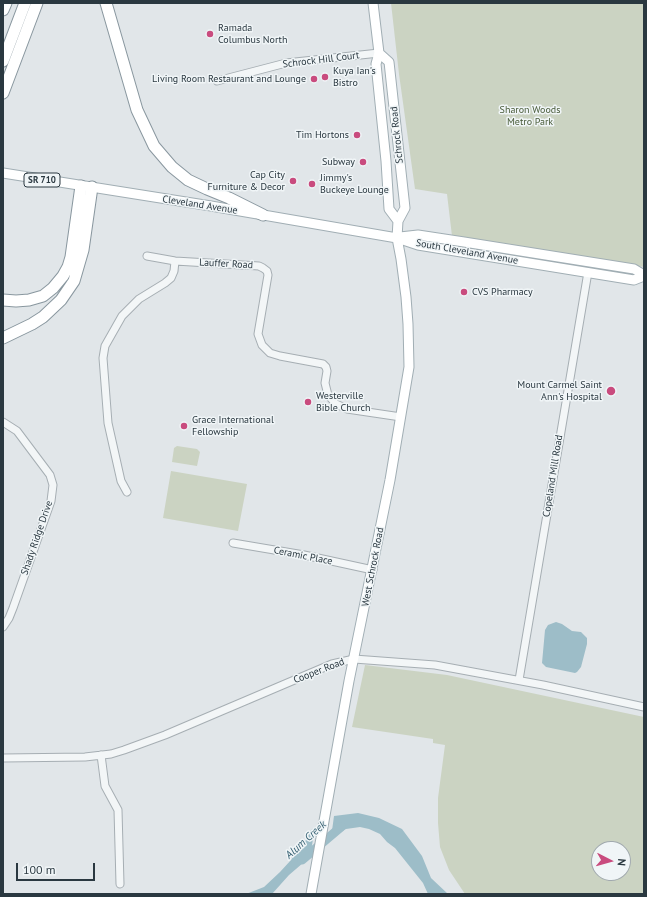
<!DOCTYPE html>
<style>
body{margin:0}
#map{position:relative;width:647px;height:897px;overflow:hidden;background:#e1e6e9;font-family:"PT Sans",sans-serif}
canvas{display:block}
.frame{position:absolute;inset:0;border:4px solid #2a3840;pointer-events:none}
.north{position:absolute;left:591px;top:841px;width:40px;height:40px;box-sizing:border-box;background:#f0f5f7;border:1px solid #a1a9ae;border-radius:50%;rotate:96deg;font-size:11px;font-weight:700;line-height:16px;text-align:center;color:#2a3840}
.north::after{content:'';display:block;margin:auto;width:14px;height:18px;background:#c94b7e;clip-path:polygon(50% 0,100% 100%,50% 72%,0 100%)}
.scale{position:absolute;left:16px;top:863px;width:79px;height:18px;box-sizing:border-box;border:2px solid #2a3840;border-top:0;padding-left:5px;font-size:12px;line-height:14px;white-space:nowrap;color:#2a3840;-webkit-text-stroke:3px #f0f5f7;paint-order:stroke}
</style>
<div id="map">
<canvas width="647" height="897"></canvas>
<div class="frame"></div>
<div class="north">N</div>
<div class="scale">100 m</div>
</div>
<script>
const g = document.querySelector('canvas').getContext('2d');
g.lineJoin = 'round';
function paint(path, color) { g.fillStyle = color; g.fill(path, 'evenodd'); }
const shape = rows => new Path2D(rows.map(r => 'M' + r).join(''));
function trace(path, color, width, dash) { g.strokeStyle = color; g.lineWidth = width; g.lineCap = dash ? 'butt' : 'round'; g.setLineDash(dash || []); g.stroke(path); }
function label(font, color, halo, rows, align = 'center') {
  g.font = font + ' "PT Sans",sans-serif'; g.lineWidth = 3; g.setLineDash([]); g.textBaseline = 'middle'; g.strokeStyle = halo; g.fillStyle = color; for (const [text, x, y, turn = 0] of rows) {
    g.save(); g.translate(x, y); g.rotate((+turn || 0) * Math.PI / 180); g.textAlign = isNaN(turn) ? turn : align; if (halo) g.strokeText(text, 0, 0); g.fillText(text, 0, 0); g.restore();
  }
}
paint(shape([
 [391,3,644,3,644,267,452,236,447,194,415,189,399,74],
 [177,446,197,449,200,452,197,466,172,462,174,448],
 [171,471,247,484,238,531,163,518],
 [365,665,447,675,644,717,644,894,465,894,449,870,440,847,438,823,438,798,445,745,433,743,433,739,352,727],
 [599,849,623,849,623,873,599,873]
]), '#cbd3c2');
paint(shape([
 [556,622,562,624,572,631,581,632,587,638,587,644,581,667,577,672,575,673,546,667,542,663,545,630,548,625],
 [358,813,379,818,402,829,422,856,431,878,448,894,428,894,423,883,395,848,387,842,380,834,369,829,360,827,346,829,331,838,334,816],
 [315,827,310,857,289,875,272,894,246,894,264,887,280,872,291,860,299,848,307,839,310,831]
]), '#9dbdc8');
trace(shape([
 [302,860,341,827]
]), '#9dbdc8', 9);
const minor = shape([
 [217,81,286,63,379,53],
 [147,256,175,261,259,266,263,268,267,271,268,275,258,334,262,345,270,353,280,356,323,364,326,367,327,371,325,383,328,395,336,404,347,409,401,417],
 [3,422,17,431,50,475,53,485,51,501,13,608,9,618,3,627],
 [127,492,121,481,108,423,103,358,105,346,122,316,139,299,165,283,171,278,174,271,175,261],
 [233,543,304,555,373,570],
 [519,680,588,272],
 [101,755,105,786,118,810,120,884],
 [3,758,85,757,111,754,124,750,165,735,332,664,354,659,435,665,543,685,644,707]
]);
const major = shape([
 [373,3,379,53,376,64,386,161,389,209,398,221],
 [3,173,211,206,397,238,418,245,634,280,644,276],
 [400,237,418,235,464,242,634,269,644,275],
 [311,894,349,681,390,480,409,367,408,324,406,297,401,259,397,238,398,221,405,208,389,62,379,53]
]);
const highway = shape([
 [106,3,137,110,154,146,172,167,188,180,207,189,229,198,263,215],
 [3,10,6,3],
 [3,61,25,3],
 [3,93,37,3],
 [3,300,16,301,29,300,43,296,53,288,63,276,68,267,71,257,81,186],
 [3,338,32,324,43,317,61,300,74,281,83,250,92,187]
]);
trace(minor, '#a6aeb3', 9);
trace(major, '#a1aeb4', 11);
trace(highway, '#89979f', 13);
trace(minor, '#f3f6f7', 7);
trace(major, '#fff', 9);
trace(highway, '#fff', 11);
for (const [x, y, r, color] of [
 [210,34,4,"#c94b7e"],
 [325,77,4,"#c94b7e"],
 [314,79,4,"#c94b7e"],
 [357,135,4,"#c94b7e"],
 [363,162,4,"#c94b7e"],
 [293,181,4,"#c94b7e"],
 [312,184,4,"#c94b7e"],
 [464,292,4,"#c94b7e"],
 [611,391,5,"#c94b7e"],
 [308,402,4,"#c94b7e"],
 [184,426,4,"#c94b7e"]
]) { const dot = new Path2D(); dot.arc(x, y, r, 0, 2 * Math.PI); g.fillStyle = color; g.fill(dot); trace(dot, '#f0f5f7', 1.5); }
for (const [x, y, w] of [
 [42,180,36]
]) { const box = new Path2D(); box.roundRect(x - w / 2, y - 7, w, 14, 3); g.fillStyle = '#f0f5f7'; g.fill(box); trace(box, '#2a3840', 1); }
label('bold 9px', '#2a3840', null, [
 ["SR 710",42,180]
]);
label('10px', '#2a3840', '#f0f5f7', [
 ["Ramada",218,28],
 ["Columbus North",218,40],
 ["Kuya Ian's",333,71],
 ["Bistro",333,83],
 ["Living Room Restaurant and Lounge",306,79,"right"],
 ["Tim Hortons",349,135,"right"],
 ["Subway",355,162,"right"],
 ["Cap City",285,175,"right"],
 ["Furniture & Decor",285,187,"right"],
 ["Jimmy's",320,178],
 ["Buckeye Lounge",320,190],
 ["CVS Pharmacy",472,292],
 ["Mount Carmel Saint",602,385,"right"],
 ["Ann's Hospital",602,397,"right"],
 ["Westerville",316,396],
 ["Bible Church",316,408],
 ["Grace International",192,420],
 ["Fellowship",192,432]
], 'left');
label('10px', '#2a3840', '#f0f5f7', [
 ["Schrock Hill Court",321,60,-7],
 ["Schrock Road",397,135,-96],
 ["Cleveland Avenue",200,205,9],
 ["South Cleveland Avenue",467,252,10],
 ["Lauffer Road",226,264,3],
 ["Copeland Mill Road",553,476,-81],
 ["Shady Ridge Drive",37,538,-71],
 ["Ceramic Place",303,556,11],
 ["West Schrock Road",373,567,-79],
 ["Cooper Road",319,671,-21]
]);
label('10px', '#485b38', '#f0f5f7', [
 ["Sharon Woods",530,110],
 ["Metro Park",530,122]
]);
label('italic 11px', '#366072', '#f0f5f7', [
 ["Alum Creek",306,840,-42]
]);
</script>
